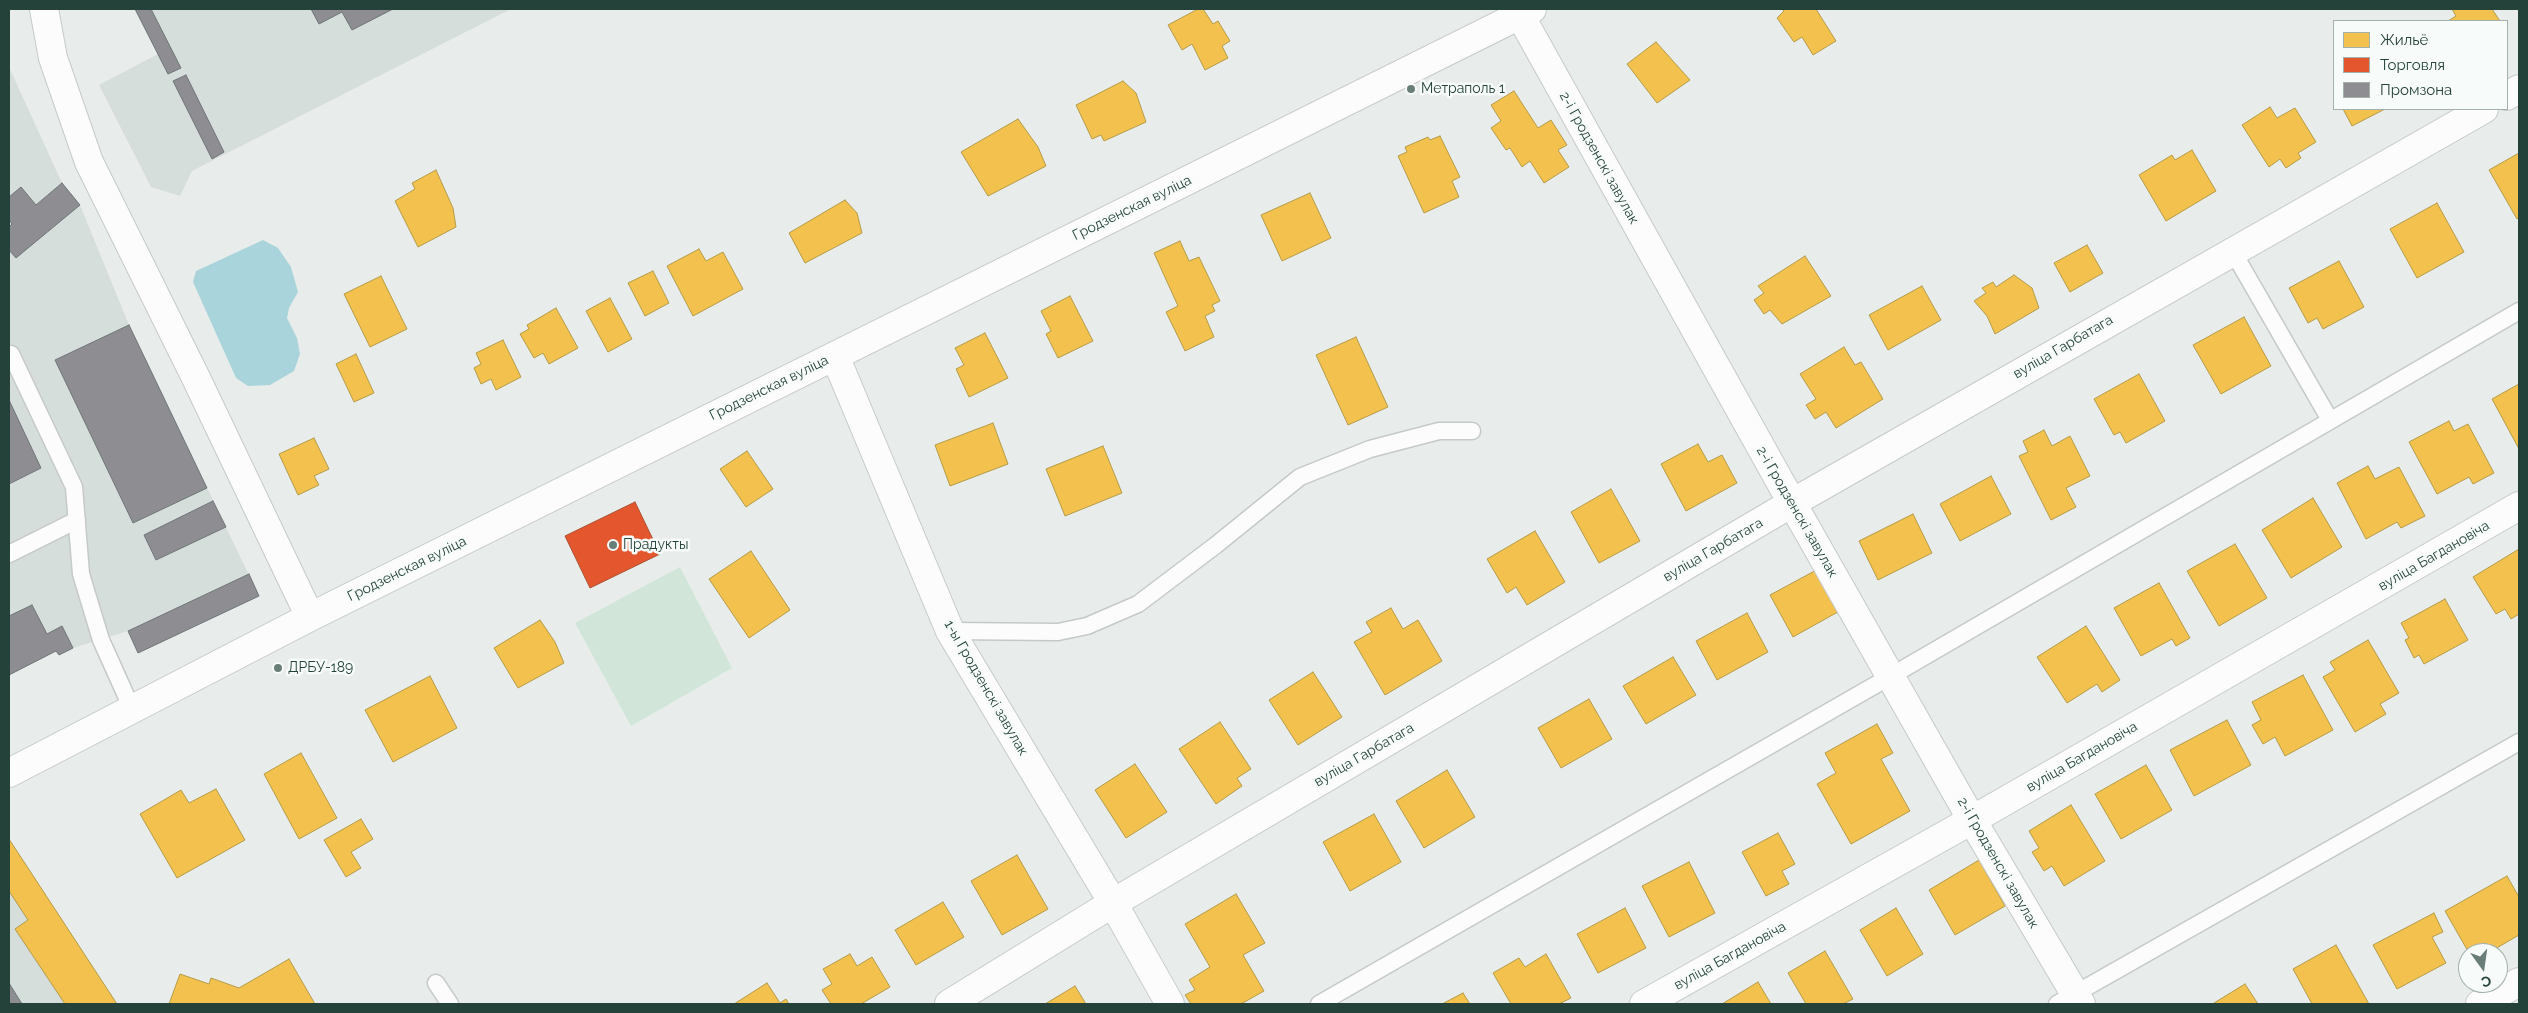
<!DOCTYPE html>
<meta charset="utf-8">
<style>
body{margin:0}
#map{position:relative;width:2528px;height:1013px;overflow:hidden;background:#e8edeb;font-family:Raleway,sans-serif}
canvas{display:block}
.frame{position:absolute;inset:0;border:10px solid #24423a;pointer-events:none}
.legend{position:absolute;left:2333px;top:20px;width:175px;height:90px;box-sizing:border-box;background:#f7fbf9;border:1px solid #a3b1ad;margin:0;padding:6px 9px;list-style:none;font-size:15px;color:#24423a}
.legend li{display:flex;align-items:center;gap:10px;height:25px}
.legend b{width:25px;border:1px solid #a3b1ad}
.north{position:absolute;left:2458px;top:943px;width:50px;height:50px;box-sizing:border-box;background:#f7fbf9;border:1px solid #a3b1ad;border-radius:50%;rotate:166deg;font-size:14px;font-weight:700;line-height:20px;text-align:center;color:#24423a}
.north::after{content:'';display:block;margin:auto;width:18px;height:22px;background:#697e78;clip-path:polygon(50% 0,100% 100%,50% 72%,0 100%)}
</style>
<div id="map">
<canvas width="2528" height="1013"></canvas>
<div class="frame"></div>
<ul class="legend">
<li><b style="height:14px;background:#f2c14e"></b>Жильё</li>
<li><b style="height:14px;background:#e4572e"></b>Торговля</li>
<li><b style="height:14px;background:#8d8d92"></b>Промзона</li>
</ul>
<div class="north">С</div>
</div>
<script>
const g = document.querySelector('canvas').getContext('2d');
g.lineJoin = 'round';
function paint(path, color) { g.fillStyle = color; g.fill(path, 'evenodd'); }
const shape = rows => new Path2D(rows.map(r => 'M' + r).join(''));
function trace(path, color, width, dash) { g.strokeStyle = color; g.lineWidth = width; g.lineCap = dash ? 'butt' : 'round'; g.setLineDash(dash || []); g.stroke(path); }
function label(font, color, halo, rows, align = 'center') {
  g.font = font + ' Raleway,sans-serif'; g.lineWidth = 5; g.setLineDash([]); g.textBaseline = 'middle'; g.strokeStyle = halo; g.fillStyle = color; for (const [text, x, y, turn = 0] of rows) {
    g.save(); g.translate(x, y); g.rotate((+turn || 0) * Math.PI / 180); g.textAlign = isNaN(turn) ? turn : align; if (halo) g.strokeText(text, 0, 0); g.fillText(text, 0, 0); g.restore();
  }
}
paint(shape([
 [135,9,511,9,192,171,180,196,151,187,99,85,158,54],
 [9,67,62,183,80,205,129,325,259,596,138,653,128,631,73,648,59,655,56,651,9,675],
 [9,839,117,1004,9,1004]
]), '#d6dedb');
paint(shape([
 [680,567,732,668,631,726,575,623]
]), '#d1e6d8');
paint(shape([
 [263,240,278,248,291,267,298,292,289,308,287,318,297,338,300,354,294,371,270,385,248,386,236,378,193,282,196,271]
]), '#a9d4db');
const homes = shape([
 [1198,9,1203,9,1213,24,1218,21,1230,41,1222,46,1228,58,1205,70,1192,44,1182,50,1168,25,1198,9],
 [1782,9,1816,9,1836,41,1813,55,1802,37,1794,42,1777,18,1784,11,1782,9],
 [2452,9,2492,9,2500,21,2448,21,2456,16,2452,9],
 [1656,42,1690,80,1657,103,1627,64,1656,42],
 [1123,81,1136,93,1146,122,1104,141,1101,135,1092,139,1076,105,1123,81],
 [1514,91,1538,128,1551,120,1567,145,1558,150,1569,167,1544,183,1530,161,1522,167,1510,148,1506,150,1491,128,1501,121,1491,105,1514,91],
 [2270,107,2277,118,2295,108,2316,142,2298,153,2301,158,2286,168,2280,159,2269,167,2242,125,2270,107],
 [2343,109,2385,109,2352,126,2343,109],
 [1018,119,1038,147,1046,166,988,196,961,152,1018,119],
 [1440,136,1460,177,1452,181,1459,197,1424,213,1398,156,1407,152,1405,147,1428,137,1430,140,1440,136],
 [2192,150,2216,191,2166,221,2139,175,2172,155,2175,160,2192,150],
 [2519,153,2519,217,2517,219,2489,170,2519,153],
 [436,170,453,208,456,227,418,247,395,201,415,189,412,183,436,170],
 [1310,193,1331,238,1282,261,1261,215,1310,193],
 [845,200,857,213,862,233,805,263,789,233,845,200],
 [2437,203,2464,252,2417,278,2390,229,2437,203],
 [1180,241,1189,261,1199,257,1220,301,1212,305,1215,311,1205,316,1214,337,1185,351,1166,312,1178,306,1154,253,1180,241],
 [2087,245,2103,273,2070,292,2054,263,2087,245],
 [699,249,706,261,723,252,743,289,693,316,667,266,699,249],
 [1805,256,1831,296,1782,324,1770,310,1764,314,1754,300,1764,293,1758,286,1805,256],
 [2339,261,2364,307,2323,329,2317,318,2308,323,2289,288,2339,261],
 [653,271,669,303,645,316,628,283,653,271],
 [2014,275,2032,288,2039,308,1995,334,1987,316,1974,301,1986,293,1982,288,1993,282,1996,287,2014,275],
 [381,276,407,329,370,347,344,294,381,276],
 [1922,286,1941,320,1888,350,1869,315,1922,286],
 [1070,296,1093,341,1058,358,1046,334,1051,331,1041,311,1070,296],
 [610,298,632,339,608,352,586,311,610,298],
 [556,308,578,348,549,364,543,353,534,358,520,334,529,329,527,325,556,308],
 [2244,317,2271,366,2221,394,2193,345,2244,317],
 [985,333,1008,378,969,397,956,369,964,365,955,348,985,333],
 [1356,337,1388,407,1348,425,1316,355,1356,337],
 [503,340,521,377,496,390,491,379,481,384,474,368,481,364,476,353,503,340],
 [1844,347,1855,365,1861,362,1883,399,1836,428,1826,412,1815,419,1806,405,1816,399,1800,374,1844,347],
 [356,354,374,393,354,402,336,364,356,354],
 [2139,374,2165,421,2126,443,2120,432,2114,435,2094,399,2139,374],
 [2519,384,2519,449,2492,399,2519,384],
 [2449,421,2454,431,2468,424,2494,473,2473,484,2469,477,2437,494,2409,442,2449,421],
 [993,423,1008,464,950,486,935,445,993,423],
 [2044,430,2052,446,2070,436,2090,476,2066,488,2076,507,2051,520,2019,456,2028,452,2023,441,2044,430],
 [314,438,329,469,314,476,319,485,298,495,279,454,314,438],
 [1698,444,1708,462,1722,455,1737,483,1686,511,1661,464,1698,444],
 [1103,446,1122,493,1065,516,1046,469,1103,446],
 [747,451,773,489,746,507,720,469,747,451],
 [2368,466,2375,479,2399,467,2425,516,2401,528,2397,522,2366,539,2337,483,2368,466],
 [1991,476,2011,514,1960,541,1940,504,1991,476],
 [1611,489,1640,541,1599,563,1571,512,1611,489],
 [2313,498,2342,547,2291,578,2262,530,2313,498],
 [1913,514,1932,553,1878,580,1859,541,1913,514],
 [1535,531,1565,582,1527,605,1516,587,1507,593,1487,559,1535,531],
 [2235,544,2267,598,2219,626,2187,571,2235,544],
 [2519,549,2519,614,2511,619,2505,609,2496,614,2473,577,2519,549],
 [751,551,790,610,749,638,709,579,751,551],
 [1822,567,1845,608,1793,637,1770,595,1822,567],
 [2159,583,2190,638,2176,646,2172,639,2141,656,2114,608,2159,583],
 [2445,599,2468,640,2424,664,2419,655,2414,658,2405,640,2409,638,2401,623,2445,599],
 [1391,608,1403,629,1418,620,1442,661,1385,695,1354,642,1372,632,1366,622,1391,608],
 [1747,613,1768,652,1717,680,1696,641,1747,613],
 [540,620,555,642,564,663,518,688,494,648,540,620],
 [2086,626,2120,680,2102,692,2097,684,2067,703,2037,657,2086,626],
 [2368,640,2399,693,2380,704,2386,714,2355,732,2323,677,2335,670,2330,662,2368,640],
 [1673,657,1696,695,1646,724,1623,686,1673,657],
 [1313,672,1342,717,1298,745,1269,700,1313,672],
 [2303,675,2333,730,2285,756,2275,737,2263,744,2252,725,2261,720,2252,702,2303,675],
 [430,676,457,728,393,762,365,710,430,676],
 [1589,699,1612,739,1561,768,1538,728,1589,699],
 [2227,720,2251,765,2194,796,2170,750,2227,720],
 [1220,722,1251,769,1237,778,1242,786,1216,804,1179,749,1220,722],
 [1877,724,1893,753,1881,759,1910,811,1851,844,1817,784,1836,773,1825,753,1877,724],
 [301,753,337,818,299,839,264,774,301,753],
 [1135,764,1167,812,1126,838,1095,790,1135,764],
 [2146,765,2172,810,2121,839,2095,794,2146,765],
 [1447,770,1475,817,1424,848,1396,801,1447,770],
 [216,789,245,840,177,878,140,814,181,790,189,803,216,789],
 [2071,805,2105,861,2064,886,2052,866,2044,871,2032,852,2039,848,2029,831,2071,805],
 [1374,814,1401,862,1350,891,1323,842,1374,814],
 [361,819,373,839,351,852,361,868,346,877,324,840,361,819],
 [1778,833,1795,864,1782,871,1789,884,1766,896,1742,852,1778,833],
 [9,839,117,1004,65,1004,15,929,28,920,9,891,9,839],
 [1017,855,1048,909,1002,935,971,881,1017,855],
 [1979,860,2005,906,1955,935,1929,890,1979,860],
 [1689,862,1715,913,1669,937,1642,886,1689,862],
 [2507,876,2519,897,2519,935,2488,953,2469,953,2445,911,2507,876],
 [1236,894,1265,943,1243,955,1264,991,1241,1004,1191,1004,1185,995,1195,990,1189,980,1210,967,1185,924,1236,894],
 [943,902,964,937,916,965,895,930,943,902],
 [1625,908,1646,948,1598,973,1577,934,1625,908],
 [1896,908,1923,954,1887,976,1860,930,1896,908],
 [2434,913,2443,932,2432,937,2446,963,2397,989,2373,945,2434,913],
 [2336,945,2369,1004,2312,1004,2293,969,2336,945],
 [1825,951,1853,999,1843,1004,1806,1004,1788,973,1825,951],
 [850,954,857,966,872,957,890,987,861,1004,831,1004,822,990,832,984,823,969,850,954],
 [1546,954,1571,998,1559,1004,1511,1004,1493,973,1519,958,1525,967,1546,954],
 [289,959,315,1004,169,1004,180,974,209,984,211,978,239,988,289,959],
 [1758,982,1771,1004,1722,1004,1758,982],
 [767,983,780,1003,786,999,789,1004,734,1004,767,983],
 [2245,984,2258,1004,2215,1004,2214,1003,2245,984],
 [1075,986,1086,1004,1045,1004,1075,986],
 [1463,993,1470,1004,1442,1004,1463,993]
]);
paint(homes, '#f2c14e');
trace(homes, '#b49b48', 1);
const shops = shape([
 [635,502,660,554,590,588,565,536,635,502]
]);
paint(shops, '#e4572e');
trace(shops, '#aa5132', 1);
const industry = shape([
 [135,9,151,9,181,68,168,74,135,9],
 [311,9,393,9,352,30,342,12,319,24,311,9],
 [186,75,224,152,212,159,173,81,186,75],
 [62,183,80,205,16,258,9,250,9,227,12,224,9,220,9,197,21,187,36,205,62,183],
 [129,325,207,488,133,523,55,360,129,325],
 [9,400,41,468,9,484,9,400],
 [213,501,226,527,156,560,144,535,213,501],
 [249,574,259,596,138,653,128,631,249,574],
 [32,605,47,634,62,626,73,648,59,655,56,651,9,675,9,616,32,605],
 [9,983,22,1004,9,1004,9,983]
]);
paint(industry, '#8d8d92');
trace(industry, '#6e7678', 1);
const service = shape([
 [2232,250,2330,420],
 [9,355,11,354,74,487,81,574,101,640,132,709],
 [9,554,77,520],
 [950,631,1058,632,1087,626,1138,604,1216,545,1300,477,1370,449,1439,431,1472,431],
 [436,983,450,1004],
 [1319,1004,1891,676,2519,311],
 [2057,1004,2519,742]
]);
const minor = shape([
 [1520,15,1792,503,1972,820,2081,1004],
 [2507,96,2519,89],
 [835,356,950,631,1113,903,1170,1004],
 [949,1004,1113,903,1792,503,2484,109],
 [1644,1004,1972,820,2519,506],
 [2480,1004,2519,982]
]);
const tertiary = shape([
 [44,9,53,58,89,162,196,378,310,617],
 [9,773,310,617,1532,9]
]);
trace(service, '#c5cac8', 19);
trace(minor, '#c5cac8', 30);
trace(tertiary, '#c5cac8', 30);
trace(service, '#fcfcfc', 16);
trace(minor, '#fcfcfc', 28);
trace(tertiary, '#fcfcfc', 28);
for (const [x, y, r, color] of [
 [1411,89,5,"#697e78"],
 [613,545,5,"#697e78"],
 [278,668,5,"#697e78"]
]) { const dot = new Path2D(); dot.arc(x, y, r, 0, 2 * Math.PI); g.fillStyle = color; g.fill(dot); trace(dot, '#f7fbf9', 2); }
label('14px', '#24423a', '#f7fbf9', [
 ["Метраполь 1",1421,89],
 ["Прадукты",623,545],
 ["ДРБУ-189",288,668]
], 'left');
label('14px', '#24423a', '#f7fbf9', [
 ["2-і Гродзенскі завулак",1599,158,61],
 ["Гродзенская вуліца",1132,208,-26],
 ["вуліца Гарбатага",2063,347,-30],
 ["Гродзенская вуліца",769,388,-26],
 ["2-і Гродзенскі завулак",1797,512,60],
 ["вуліца Гарбатага",1713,550,-30],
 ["вуліца Багдановіча",2434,556,-30],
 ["Гродзенская вуліца",407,569,-26],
 ["1-ы Гродзенскі завулак",986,688,60],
 ["вуліца Гарбатага",1364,755,-30],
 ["вуліца Багдановіча",2082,757,-30],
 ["2-і Гродзенскі завулак",1998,863,60],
 ["вуліца Багдановіча",1730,956,-29]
]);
</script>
